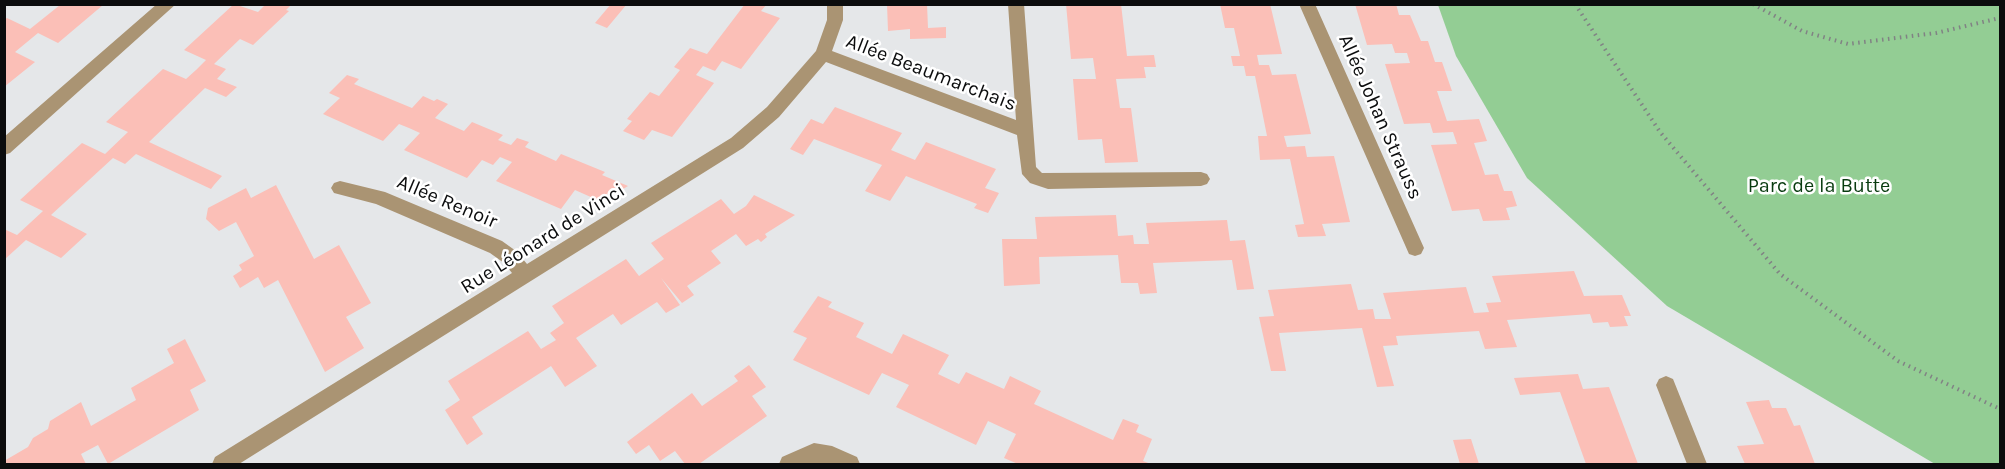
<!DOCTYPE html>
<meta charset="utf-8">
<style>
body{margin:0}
#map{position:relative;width:2005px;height:469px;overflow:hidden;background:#e5e7e9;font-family:Karla,sans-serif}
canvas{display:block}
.frame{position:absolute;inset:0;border:6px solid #0b0c0d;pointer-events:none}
</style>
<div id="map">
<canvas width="2005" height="469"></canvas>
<div class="frame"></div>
</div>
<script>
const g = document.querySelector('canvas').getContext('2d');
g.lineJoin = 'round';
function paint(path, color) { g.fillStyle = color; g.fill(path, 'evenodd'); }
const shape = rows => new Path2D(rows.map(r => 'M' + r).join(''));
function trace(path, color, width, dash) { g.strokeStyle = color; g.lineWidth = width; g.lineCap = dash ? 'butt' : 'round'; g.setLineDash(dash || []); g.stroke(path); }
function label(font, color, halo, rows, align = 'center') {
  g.font = font + ' Karla,sans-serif'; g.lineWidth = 5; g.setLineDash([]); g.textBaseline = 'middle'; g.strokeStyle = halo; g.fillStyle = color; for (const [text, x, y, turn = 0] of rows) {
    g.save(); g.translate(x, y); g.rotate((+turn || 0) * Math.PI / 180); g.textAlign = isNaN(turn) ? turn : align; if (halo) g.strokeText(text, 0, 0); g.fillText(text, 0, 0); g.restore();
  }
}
paint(shape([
 [1438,5,2000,5,2000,464,1935,464,1667,306,1527,178,1456,56]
]), '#93cd94');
paint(shape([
 [234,4,258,12,266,4,292,4,286,10,289,11,253,45,240,39,214,64,226,69,217,79,237,87,226,97,205,88,149,142,222,176,214,185,211,189,136,154,125,164,113,158,51,215,87,234,61,258,26,240,4,260,4,229,17,235,43,211,20,200,82,143,105,154,128,132,106,122,163,69,186,79,196,70,206,60,184,50],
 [611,4,627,4,607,28,595,23],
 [745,4,767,4,761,11,780,18,741,69,722,61,715,71,703,66,696,75,714,83,672,137,652,130,644,140,623,131,632,121,627,119,650,92,659,96,680,70,674,67,690,48,707,54],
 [887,4,927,4,928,28,946,27,946,38,910,39,910,29,888,31],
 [1066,4,1121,4,1127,56,1154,55,1156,67,1144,67,1146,78,1116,79,1120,108,1131,108,1138,162,1105,163,1102,139,1078,140,1073,79,1096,79,1093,58,1071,59],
 [1220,4,1270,4,1282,54,1257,55,1259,65,1269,65,1272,75,1296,74,1311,134,1284,136,1287,147,1305,146,1307,157,1334,156,1350,222,1322,224,1326,236,1298,237,1295,225,1304,224,1290,159,1260,160,1258,136,1267,136,1255,76,1246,76,1244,66,1233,66,1231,56,1240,56,1234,28,1225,28],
 [1355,4,1396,4,1399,15,1410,15,1421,41,1428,41,1435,62,1442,62,1452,91,1437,91,1447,121,1479,119,1487,141,1474,143,1485,175,1498,174,1504,191,1512,191,1517,206,1506,208,1510,220,1483,221,1479,209,1452,211,1431,145,1457,144,1453,132,1433,133,1430,123,1404,124,1385,64,1410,63,1407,53,1395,53,1392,44,1367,45],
 [60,5,103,5,58,43,38,33,15,52,35,62,4,87,4,20,7,18,30,29],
 [347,75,359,79,354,84,412,108,423,96,434,101,437,99,448,104,435,118,464,131,472,122,503,135,498,140,511,145,517,138,529,142,525,147,556,161,561,154,605,172,602,175,628,186,602,202,575,190,561,209,496,181,512,162,500,157,493,165,482,160,467,178,404,150,420,133,409,128,399,124,383,141,323,114,340,98,329,93],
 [835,107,902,133,891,150,915,160,926,142,996,169,985,188,999,193,988,213,974,208,977,204,906,176,890,201,865,191,882,165,814,139,803,155,790,149,811,119,823,124],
 [276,185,314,259,339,245,371,303,346,317,364,348,325,372,278,280,264,288,258,277,240,288,233,276,242,270,239,265,254,256,236,222,219,231,206,219,208,208,246,188,251,198],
 [754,195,795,215,765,234,767,237,761,242,758,239,746,246,736,234,711,251,721,263,687,286,694,295,682,303,661,278,680,305,666,313,657,302,621,325,613,314,576,338,597,366,565,387,551,366,472,417,483,434,467,445,445,410,460,400,448,381,528,331,541,349,556,340,550,333,564,323,552,306,626,259,639,276,664,259,651,243,721,199,734,214,746,206],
 [1116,215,1118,236,1133,235,1134,244,1149,244,1146,223,1227,220,1230,241,1245,240,1254,289,1237,290,1232,260,1153,263,1157,293,1140,294,1138,283,1121,283,1118,255,1039,257,1040,284,1004,286,1002,239,1037,239,1035,217],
 [1574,271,1584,296,1622,295,1631,316,1624,316,1628,326,1610,327,1608,322,1593,323,1590,314,1507,320,1517,347,1485,349,1479,331,1396,336,1398,345,1383,346,1394,386,1377,387,1362,328,1279,333,1286,371,1271,371,1259,317,1274,316,1268,290,1351,284,1358,310,1373,309,1375,319,1391,319,1383,293,1466,287,1474,313,1489,312,1486,303,1501,302,1492,276],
 [818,296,832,302,828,307,864,323,856,337,892,354,903,334,949,355,938,374,959,384,966,372,1004,389,1010,376,1041,391,1034,404,1113,440,1123,419,1139,425,1136,432,1152,439,1143,461,1151,464,1018,464,1004,458,1016,434,988,421,976,445,896,407,909,385,882,373,869,395,793,360,807,338,793,332],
 [185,339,206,381,190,390,199,410,108,464,98,445,81,454,86,464,4,464,4,461,28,447,33,438,48,429,50,421,81,402,91,426,136,400,131,388,174,363,167,349],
 [749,365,766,387,752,396,767,416,699,464,685,464,675,451,660,461,649,445,636,454,627,442,692,393,702,406,738,381,734,376],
 [1578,374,1583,389,1609,387,1638,464,1586,464,1560,392,1520,395,1514,378],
 [1769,400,1772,408,1786,408,1794,426,1800,425,1815,464,1745,464,1737,446,1764,444,1746,402],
 [1471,439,1479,464,1460,464,1453,440]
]), '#fbbfb7');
trace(shape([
 [1575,4,1660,132,1780,274,1898,361,2000,409],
 [1753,4,1802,31,1848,44,1936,33,2000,18]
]), '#818284', 4, [1.5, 4.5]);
paint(shape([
 [157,4,176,4,10,153,4,155,4,137,157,4],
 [827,4,843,4,843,20,832,51,1016,120,1008,4,1024,4,1036,167,1042,173,1201,172,1207,174,1210,179,1207,184,1201,186,1048,189,1030,183,1022,174,1017,135,826,62,779,117,743,148,239,464,212,464,215,457,512,273,504,263,490,253,376,204,334,193,331,188,334,183,340,181,385,192,502,241,516,251,527,264,731,138,767,107,816,51,827,20,827,4],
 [1299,4,1315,4,1424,248,1421,254,1415,256,1409,254,1299,4],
 [1666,376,1673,379,1707,464,1687,464,1656,385,1659,379,1666,376],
 [814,443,832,446,857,457,860,464,779,464,782,457,814,443]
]), '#aa9473');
label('20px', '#0b0c0d', '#fff', [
 ["Allée Beaumarchais",931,73,21],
 ["Allée Johan Strauss",1380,117,66],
 ["Allée Renoir",447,202,23],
 ["Rue Léonard de Vinci",543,239,-32]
]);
label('20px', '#083b0f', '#fff', [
 ["Parc de la Butte",1819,186]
]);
</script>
